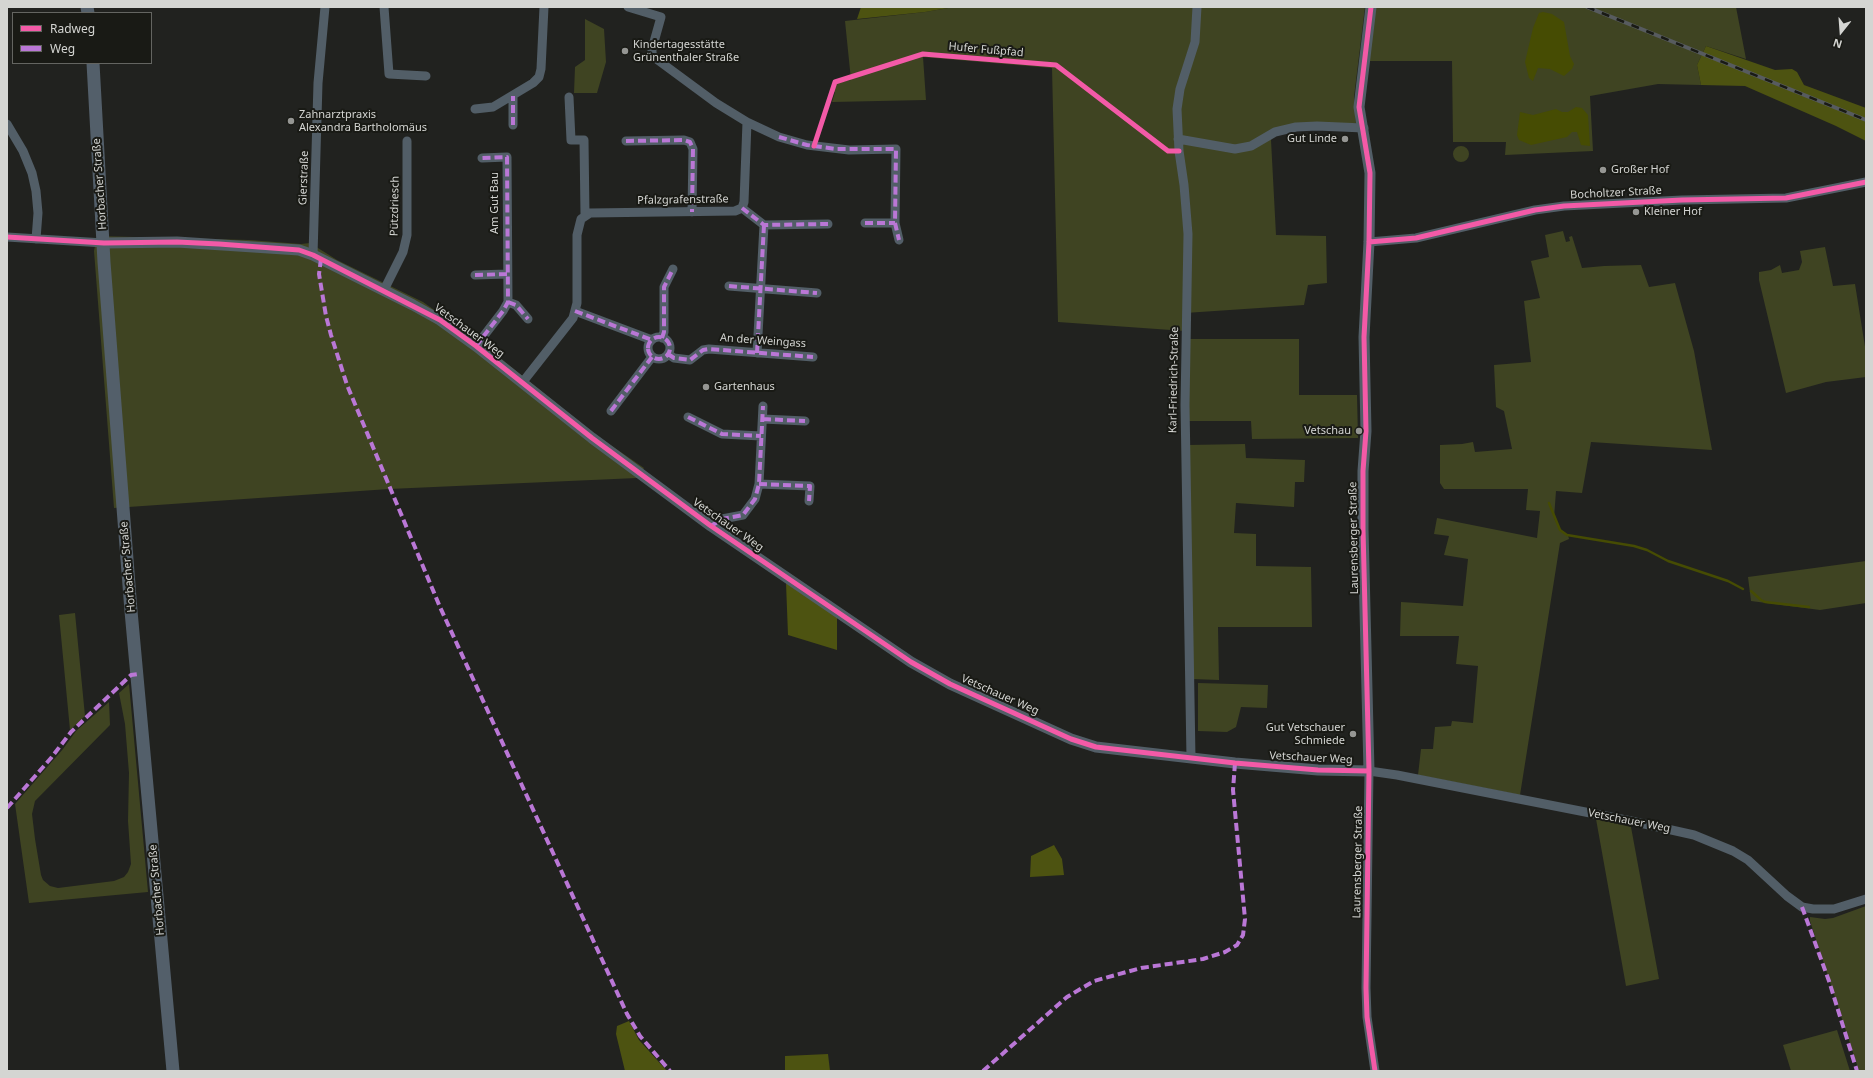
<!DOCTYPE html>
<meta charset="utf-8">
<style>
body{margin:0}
#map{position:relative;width:1873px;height:1078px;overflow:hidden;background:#21221f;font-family:"Noto Sans",sans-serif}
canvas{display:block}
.frame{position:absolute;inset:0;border:8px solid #d4d5d2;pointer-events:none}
.legend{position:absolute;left:12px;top:12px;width:140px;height:52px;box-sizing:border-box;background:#191a15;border:1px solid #646561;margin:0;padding:5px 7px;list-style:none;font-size:12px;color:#d4d5d2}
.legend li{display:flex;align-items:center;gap:8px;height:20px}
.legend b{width:20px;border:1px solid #646561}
.north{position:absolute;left:1821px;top:12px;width:40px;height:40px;-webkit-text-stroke:3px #191a15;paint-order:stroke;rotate:197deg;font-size:11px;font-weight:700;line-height:16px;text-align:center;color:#d4d5d2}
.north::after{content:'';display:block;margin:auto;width:14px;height:18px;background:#d4d5d2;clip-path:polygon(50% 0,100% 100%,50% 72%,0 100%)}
</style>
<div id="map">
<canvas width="1873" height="1078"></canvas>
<div class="frame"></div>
<ul class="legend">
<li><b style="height:5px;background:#f35aa7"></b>Radweg</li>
<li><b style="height:5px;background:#ba77d6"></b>Weg</li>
</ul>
<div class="north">N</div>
</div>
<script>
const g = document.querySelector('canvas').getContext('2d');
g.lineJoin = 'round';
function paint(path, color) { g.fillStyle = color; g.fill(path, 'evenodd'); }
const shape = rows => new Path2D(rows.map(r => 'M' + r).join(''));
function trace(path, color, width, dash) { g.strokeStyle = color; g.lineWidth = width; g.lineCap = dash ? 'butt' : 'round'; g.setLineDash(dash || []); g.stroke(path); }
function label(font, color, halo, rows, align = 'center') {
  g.font = font + ' "Noto Sans",sans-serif'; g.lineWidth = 4; g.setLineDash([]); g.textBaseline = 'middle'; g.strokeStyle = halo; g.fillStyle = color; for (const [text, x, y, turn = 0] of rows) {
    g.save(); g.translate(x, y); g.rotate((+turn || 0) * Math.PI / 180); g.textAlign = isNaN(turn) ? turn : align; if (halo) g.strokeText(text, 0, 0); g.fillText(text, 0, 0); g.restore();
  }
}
paint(shape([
 [954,7,1365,7,1354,97,1356,123,1302,124,1276,130,1271,140,1276,235,1326,236,1327,283,1308,285,1304,305,1185,313,1185,331,1058,322,1052,68,923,57,926,100,832,102,835,92,833,92,837,83,851,80,845,21,925,12],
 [1375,7,1736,7,1746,59,1706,46,1697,65,1701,85,1658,84,1590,96,1593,151,1505,155,1506,142,1453,142,1452,61,1368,61],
 [585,19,604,29,606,62,597,93,574,93,575,67,585,60],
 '1453 154a8 8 0 1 1 16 0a8 8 0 1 1-16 0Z',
 [1563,231,1566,242,1570,241,1569,237,1572,236,1582,268,1604,266,1641,265,1649,287,1675,283,1694,351,1712,450,1591,442,1582,493,1556,491,1554,518,1561,530,1568,535,1569,539,1560,543,1520,795,1418,775,1421,749,1433,749,1435,727,1451,726,1452,721,1473,723,1478,666,1456,664,1459,636,1400,636,1401,602,1463,606,1468,559,1444,555,1449,536,1434,534,1437,518,1537,538,1540,511,1526,510,1528,489,1444,489,1440,483,1440,445,1462,444,1473,442,1475,452,1512,449,1504,411,1496,407,1494,365,1531,362,1524,301,1540,298,1531,261,1549,257,1545,235],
 [97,236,249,240,301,244,310,243,337,260,423,302,489,349,596,435,644,468,637,478,389,489,114,508,94,251],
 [1825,247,1833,286,1855,284,1866,353,1866,377,1826,382,1786,393,1759,280,1759,272,1771,270,1780,265,1782,273,1799,270,1802,262,1800,251],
 [1189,339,1299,339,1299,395,1357,395,1358,438,1252,439,1251,421,1187,421],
 [1245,444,1246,458,1305,460,1304,482,1295,482,1294,507,1236,503,1234,533,1256,534,1256,566,1311,567,1312,627,1218,627,1219,680,1192,679,1188,445],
 [1866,561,1866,603,1820,610,1751,601,1748,577],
 [75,613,85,716,70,730,59,615],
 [1198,683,1268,685,1267,708,1241,707,1236,727,1227,732,1198,731],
 [129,684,148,892,29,903,15,804,63,749,76,731,109,702,110,725,35,801,32,814,35,839,41,875,43,880,50,886,58,888,114,881,124,877,128,872,131,864,128,821,129,773,125,724,119,693],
 [1596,819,1631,827,1659,979,1626,986],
 [1866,906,1866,1071,1859,1071,1810,921,1810,917,1825,919,1833,918],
 [1837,1030,1850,1071,1791,1071,1783,1045]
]), '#3f4422');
paint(shape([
 [861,7,954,7,925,12,857,19],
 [1706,46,1775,70,1792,69,1797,72,1804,85,1866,108,1866,141,1836,126,1745,86,1701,85,1697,65],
 [786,583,837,617,837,650,788,635],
 [1054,845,1062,859,1064,875,1030,877,1031,856],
 [629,1021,639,1040,667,1071,625,1071,616,1034,617,1026],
 [828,1054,830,1071,785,1071,785,1056]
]), '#4d5311');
paint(shape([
 [1543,12,1552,14,1564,22,1570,56,1574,64,1572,69,1564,76,1550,69,1538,68,1533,81,1529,78,1525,62,1533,28,1539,13],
 [1576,107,1582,108,1588,115,1590,146,1581,145,1577,132,1572,132,1567,137,1531,145,1519,140,1517,135,1520,112,1533,115,1556,109,1562,112,1568,112]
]), '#464c03');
trace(shape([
 [1549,503,1560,530,1567,535,1634,546,1647,550,1668,561,1728,581,1743,589],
 [1751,591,1761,600,1765,602,1809,607]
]), '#464c03', 2.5);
trace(shape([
 [384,7,389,74,426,76],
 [628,7,661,17,652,49,652,54,655,58,716,103,747,122,779,137,807,145,849,150,896,149,895,223,899,240],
 [569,97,571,140,584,140,585,215],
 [475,109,493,107,533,83,539,77,541,69,544,7],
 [7,124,23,151,32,173,36,191,38,213,36,239],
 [513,125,513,96],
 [1178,139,1235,149,1251,146,1275,132,1296,127,1317,126,1364,128],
 [626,141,684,140,690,142,693,149,692,212],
 [742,208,764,225,828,224],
 [865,223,895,223],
 [7,237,104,243],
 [1369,242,1416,238,1535,210,1564,206,1682,200,1786,198,1866,182],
 [313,255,318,83,325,7],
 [475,275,507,274],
 [729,286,817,293],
 [384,290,403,252,407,235,407,141],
 [508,302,516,305,528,319],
 [575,311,652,340],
 '648 348a11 11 0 1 1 22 0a11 11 0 1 1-22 0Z',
 [662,338,664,332,664,287,673,269],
 [476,346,503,311,508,302,507,157,482,158],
 [757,353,764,225],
 [668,354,674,358,690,360,703,350,709,349,813,357],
 [522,383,573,318,577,303,577,235,581,219,590,213,735,211,742,208,744,202,747,122],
 [611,411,652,357],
 [688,417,722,434,761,436],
 [763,419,805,421],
 [759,484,810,486,809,501],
 [711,526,722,519,743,515,755,499,759,484,763,406],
 [1191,758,1185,405,1188,234,1184,185,1179,151,1177,109,1180,89,1195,42,1197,7],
 [1375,1071,1367,1017,1366,988,1369,771,1397,775,1631,821,1694,835,1733,851,1748,860,1787,896,1802,907,1813,909,1834,909,1866,899]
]), '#525e67', 9);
trace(shape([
 [104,243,177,242,299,250,313,255,413,305,440,320,476,346,592,438,711,526,911,662,950,684,1071,739,1096,747,1235,763,1318,770,1369,771,1363,529,1363,471,1366,431,1364,337,1369,242,1370,173,1359,107,1371,7]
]), '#525e67', 11);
trace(shape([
 [87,7,88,13],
 [93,63,104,262,131,611,173,1071]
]), '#535f6a', 13);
const rail = shape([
 [1587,7,1866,120]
]);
trace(rail, '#575b5f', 4);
trace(rail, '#191a15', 2.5, [8]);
trace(shape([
 [513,125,513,96],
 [779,137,807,145,836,149,896,149,895,223,899,240],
 [626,141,684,140,690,142,693,149,692,212],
 [742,208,764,225,828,224],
 [865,223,895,223],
 [321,259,319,274,326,316,331,335,347,385,440,607,627,1014,640,1036,670,1071],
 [475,275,507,274],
 [729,286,817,293],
 [508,302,516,305,528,319],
 [575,311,652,340],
 '648 348a11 11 0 1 1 22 0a11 11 0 1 1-22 0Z',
 [662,338,664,332,664,287,673,269],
 [476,346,503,311,508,302,507,157,482,158],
 [757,353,764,225],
 [668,354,674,358,690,360,703,350,709,349,813,357],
 [611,411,652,357],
 [688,417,722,434,761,436],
 [763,419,805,421],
 [759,484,810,486,809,501],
 [711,526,722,519,743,515,755,499,759,484,763,406],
 [7,808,51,758,71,732,131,675,138,674],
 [1802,907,1829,981,1857,1071],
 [983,1071,1067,997,1094,981,1141,968,1203,959,1225,952,1237,945,1243,935,1245,919,1233,790,1235,763]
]), '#ba77d6', 4, [8, 4]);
trace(shape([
 [1371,7,1359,107,1370,173,1369,242,1364,337,1366,431,1363,471,1363,529,1369,771,1366,988,1367,1017,1375,1071],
 [814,146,835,82,923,54,1056,65,1168,151,1179,151],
 [7,237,104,243,177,242,219,244,299,250,313,255,440,320,476,346,592,438,711,526,911,662,950,684,1071,739,1096,747,1235,763,1318,770,1369,771],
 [1369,242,1416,238,1535,210,1564,206,1682,200,1786,198,1866,182]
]), '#f35aa7', 5);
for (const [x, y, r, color] of [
 [625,51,4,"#959693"],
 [291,121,4,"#959693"],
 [1345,139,4,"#959693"],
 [1603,170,4,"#959693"],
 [1636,212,4,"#959693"],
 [706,387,4,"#959693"],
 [1359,431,4,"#959693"],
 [1353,734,4,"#959693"]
]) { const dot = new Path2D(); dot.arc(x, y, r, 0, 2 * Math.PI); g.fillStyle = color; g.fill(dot); trace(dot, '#191a15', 1.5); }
label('11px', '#d4d5d2', '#191a15', [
 ["Kindertagesstätte",633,45],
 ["Grünenthaler Straße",633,58],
 ["Zahnarztpraxis",299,115],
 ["Alexandra Bartholomäus",299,128],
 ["Gut Linde",1337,139,"right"],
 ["Großer Hof",1611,170],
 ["Kleiner Hof",1644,212],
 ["Gartenhaus",714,387],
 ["Vetschau",1351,431,"right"],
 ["Gut Vetschauer",1345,728,"right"],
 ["Schmiede",1345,741,"right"]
], 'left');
label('11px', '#d4d5d2', '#191a15', [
 ["Hufer Fußpfad",986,50,5],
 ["Gierstraße",304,178,-88],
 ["Horbacher Straße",100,184,-94],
 ["Bocholtzer Straße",1616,193,-3],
 ["Pfalzgrafenstraße",683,200,-1],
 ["Am Gut Bau",495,203,-90],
 ["Pützdriesch",395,206,-89],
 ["Vetschauer Weg",469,331,36],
 ["An der Weingass",763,341,4],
 ["Karl-Friedrich-Straße",1174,380,-89],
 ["Vetschauer Weg",728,525,35],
 ["Laurensberger Straße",1354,538,-91],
 ["Horbacher Straße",128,567,-95],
 ["Vetschauer Weg",1000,695,24],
 ["Vetschauer Weg",1311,758,3],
 ["Vetschauer Weg",1629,821,11],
 ["Laurensberger Straße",1358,862,-89],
 ["Horbacher Straße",157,890,-95]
]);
</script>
